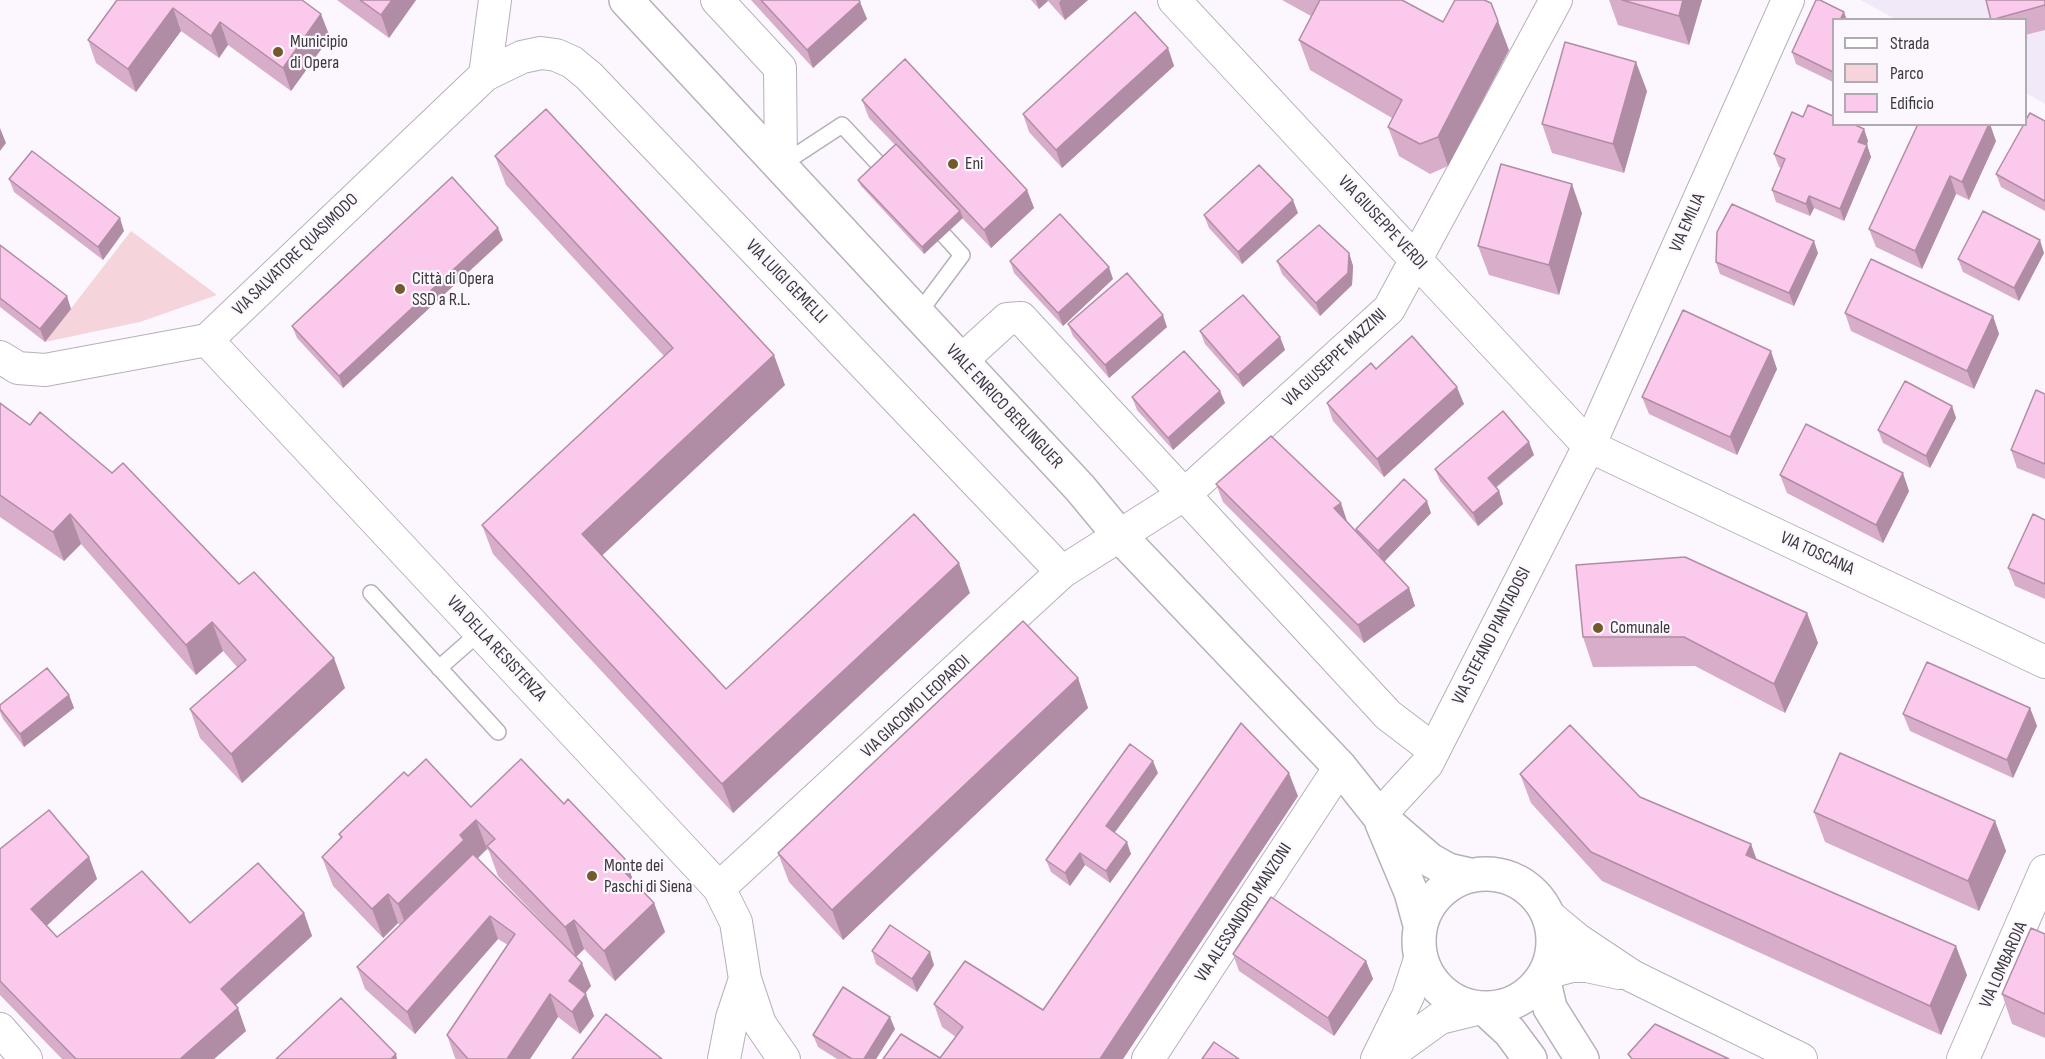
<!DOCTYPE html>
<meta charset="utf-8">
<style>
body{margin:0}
#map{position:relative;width:2045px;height:1059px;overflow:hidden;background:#fcf7ff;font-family:"Sofia Sans Condensed",sans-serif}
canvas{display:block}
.legend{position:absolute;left:1832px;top:18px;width:195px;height:108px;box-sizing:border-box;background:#fcf7ff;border:2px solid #afabb1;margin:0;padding:8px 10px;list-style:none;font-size:18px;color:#3b393c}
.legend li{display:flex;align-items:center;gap:12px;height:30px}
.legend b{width:30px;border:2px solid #afabb1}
</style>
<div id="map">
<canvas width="2045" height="1059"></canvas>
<ul class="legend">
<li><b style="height:8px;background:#fff"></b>Strada</li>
<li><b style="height:16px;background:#f6d4db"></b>Parco</li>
<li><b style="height:16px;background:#fbc9eb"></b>Edificio</li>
</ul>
</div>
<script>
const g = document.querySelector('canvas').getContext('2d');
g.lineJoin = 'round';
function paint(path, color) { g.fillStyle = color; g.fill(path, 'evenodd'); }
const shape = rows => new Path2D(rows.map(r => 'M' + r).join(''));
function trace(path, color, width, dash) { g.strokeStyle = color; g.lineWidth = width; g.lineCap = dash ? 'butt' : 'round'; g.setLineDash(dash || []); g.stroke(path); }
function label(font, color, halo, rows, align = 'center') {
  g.font = font + ' "Sofia Sans Condensed",sans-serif'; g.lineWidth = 4.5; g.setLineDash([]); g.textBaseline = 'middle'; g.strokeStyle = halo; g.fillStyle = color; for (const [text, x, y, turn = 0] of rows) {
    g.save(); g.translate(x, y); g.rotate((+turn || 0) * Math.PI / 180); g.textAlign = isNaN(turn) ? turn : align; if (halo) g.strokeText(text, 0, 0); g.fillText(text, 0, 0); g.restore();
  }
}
paint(shape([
 [1860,0,2045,0,2045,104,2026,93,2026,20,1895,19]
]), '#f1e9f7');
paint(shape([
 [131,231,217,295,140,322,45,342]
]), '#f6d4db');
const service = shape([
 [781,165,842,125,890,176],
 [918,314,962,255,931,221],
 [371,593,498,732],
 [439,668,480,632]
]);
const minor = shape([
 [717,0,780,68,781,165],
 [1174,0,1589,446,2045,662],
 [485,75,522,57,541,53,556,55,572,62,589,76,1062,572],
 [207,340,719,888,736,922,745,979],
 [0,357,18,368,45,370,207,340,485,75,495,0],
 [961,361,1007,319,1021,318,1388,715,1434,750],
 [1379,816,1427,764,1589,446,1788,0],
 [719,888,1062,572,1185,494,1389,309,1556,0],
 [1548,915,1578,940,1632,976,1801,1059],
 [1545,973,1572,966,1587,966,1619,973],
 [0,1029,26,1059],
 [724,1059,732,1018,745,979,760,1024,784,1059],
 [1148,1059,1340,767],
 [1377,1059,1408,996,1420,959],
 [1383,1059,1440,1018,1481,1008],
 [1963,1059,2045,871]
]);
const tertiary = shape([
 [626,0,1080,488,1119,535,1340,767,1379,816,1430,860,1448,870,1470,875],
 [1382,823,1411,892,1420,925],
 '1419 941a67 67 0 1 1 134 0a67 67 0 1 1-134 0Z',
 [1543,977,1550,1008,1582,1059],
 [1484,1008,1510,1032,1530,1059]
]);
trace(service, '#b6b1b9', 18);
trace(minor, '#b6b1b9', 34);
trace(tertiary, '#b6b1b9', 36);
trace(service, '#fff', 15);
trace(minor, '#fff', 32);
trace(tertiary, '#fff', 33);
paint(shape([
 [117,0,302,0,330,37,291,91,228,45,219,58,181,31,136,92,96,63,88,40],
 [337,0,416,0,389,38],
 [751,0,859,0,867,19,813,68],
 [1031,0,1088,0,1065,20,1048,1,1039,9],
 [1282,0,1402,0,1443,22,1509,50,1448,166,1430,174,1399,156,1388,127,1392,118,1310,70,1299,40,1311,16],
 [1609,0,1702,0,1689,45,1618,25],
 [2045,0,2045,30,2025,35,2025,20,1991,20],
 [1833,20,1833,82,1796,64,1792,52],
 [1168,48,1174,66,1062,168,1029,132,1023,114],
 [1647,91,1624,173,1552,153,1542,124],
 [862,100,1027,190,1034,208,991,248,962,218,924,254,861,186,858,180,895,145,869,118],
 [1803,117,1864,129,1868,141,1867,145,1871,157,1844,221,1814,208,1810,216,1776,202,1772,190,1781,168,1779,167,1774,154],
 [2045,121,2045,211,2001,187,1996,174],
 [1996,141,1969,200,1956,194,1922,269,1876,247,1869,229],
 [495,156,785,385,602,555,726,689,970,593,733,813,493,554,482,525,664,356,506,185],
 [9,179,124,231,103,260,14,192],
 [1298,213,1242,264,1209,228,1204,215],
 [1582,213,1559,295,1489,275,1478,246],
 [503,240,343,388,297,338,292,326],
 [0,245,71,309,45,342,0,307],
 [1349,253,1353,266,1352,285,1320,316,1282,274,1277,261],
 [1818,253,1794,306,1720,274,1716,262],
 [2044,253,2019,301,1963,272,1958,259],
 [1010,261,1113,279,1063,326,1014,273],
 [1845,313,1993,316,1999,334,1974,389,1851,331],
 [1068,324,1167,327,1109,378,1073,336],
 [1200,331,1280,337,1285,350,1243,387,1205,344],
 [1376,369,1464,404,1384,477,1333,421,1327,403],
 [1777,369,1737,455,1649,414,1642,397],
 [1220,391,1225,403,1173,450,1137,410,1132,397],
 [2045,394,2045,479,2017,468,2011,450],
 [0,403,239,584,345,688,242,783,200,738,190,709,237,667,223,651,196,675,81,544,64,561,0,517],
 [1952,406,1956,418,1930,468,1883,443,1878,430],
 [1534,455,1496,488,1499,491,1503,504,1478,526,1440,481,1435,469],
 [1780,475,1909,491,1883,543,1787,493],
 [1216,484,1347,521,1346,522,1357,533,1356,529,1431,513,1384,562,1409,588,1415,606,1364,643,1223,502],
 [2045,520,2045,599,2015,586,2008,568],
 [1807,613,1818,643,1785,713,1695,666,1593,667,1583,637],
 [1078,678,1088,708,843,940,789,882,778,853],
 [69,695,74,708,24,747,3,719,0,712,0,705],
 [2030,708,2037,726,2013,778,1910,731,1903,714],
 [1158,773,1114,833,1131,854,1110,883,1085,865,1070,886,1051,872,1046,860],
 [1520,774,1640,797,1751,844,1756,860,1967,975,1941,1035,1602,881,1531,803],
 [408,776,471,807,564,804,625,859,633,881,654,903,665,932,615,981,584,949,576,957,498,876,489,851,487,849,477,858,591,986,585,993,594,1016,580,1034,558,1017,530,1059,456,1059,455,1058,447,1035,508,945,498,939,415,1034,365,989,357,967,400,925,398,923,383,938,333,886,322,857,341,839,339,834],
 [1298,796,1123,1059,883,1059,940,1058,956,1037,942,1027,934,1004,1043,1010],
 [1814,812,1995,821,2006,851,1979,911,1825,842],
 [0,849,89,857,97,879,46,926,57,937,190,923,304,913,312,936,235,1006,246,1031,214,1059,62,1059,0,995],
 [2045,934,2045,1038,2012,1024,2002,994],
 [872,951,934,965,917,992,876,964],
 [1233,954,1366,961,1373,979,1334,1036,1239,971],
 [895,1029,876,1059,837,1059,818,1047,813,1035]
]), '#d8adca');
paint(shape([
 [392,0,416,0,389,38,381,15],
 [1036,0,1047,0,1048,1,1039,9],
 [1061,0,1088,0,1065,20,1059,3],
 [1683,0,1702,0,1689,45,1679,16],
 [860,2,867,19,813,68,807,50],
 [173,8,181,31,136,92,128,69],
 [1844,12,1847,20,1840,20],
 [321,14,330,37,291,91,283,68],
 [1498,21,1509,50,1448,166,1438,137],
 [220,22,228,45,219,58,211,36],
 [1168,48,1174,66,1062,168,1056,150],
 [1636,62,1647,91,1624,173,1613,144],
 [1989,124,1990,124,1996,141,1969,200,1962,182],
 [0,128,6,143,0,151],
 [1864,129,1868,141,1863,154,1858,142],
 [1867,145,1871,157,1844,221,1840,209],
 [1950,176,1956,194,1922,269,1915,251],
 [1572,184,1582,213,1559,295,1549,265],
 [1027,190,1034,208,991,248,984,230],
 [1809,196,1814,208,1810,216,1806,204],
 [1293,200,1298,213,1242,264,1238,252],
 [960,211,963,218,924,254,922,247],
 [120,218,124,231,103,260,98,247],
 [498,228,503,240,343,388,339,376],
 [2040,240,2044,253,2019,301,2014,288],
 [1814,241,1818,253,1794,306,1789,293],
 [1349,253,1353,266,1352,285,1320,316,1316,303],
 [1109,267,1113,279,1063,326,1058,313],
 [67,296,71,309,45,342,40,329],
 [1163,315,1167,327,1109,378,1105,365],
 [1993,316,1999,334,1974,389,1967,371],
 [1280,337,1285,350,1243,387,1238,375],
 [1771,351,1777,369,1737,455,1730,437],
 [774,355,785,385,593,564,582,534],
 [1457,387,1464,404,1384,477,1377,459],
 [1220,391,1225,403,1173,450,1168,438],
 [1952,406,1956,418,1930,468,1926,456],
 [1529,442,1534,455,1492,490,1488,478],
 [1903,473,1909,491,1883,543,1876,525],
 [1499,491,1503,504,1478,526,1473,513],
 [1427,501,1431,513,1383,563,1378,551],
 [1341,503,1347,521,1340,526,1334,508],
 [70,514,81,544,64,561,53,532],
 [959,563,970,593,733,813,722,784],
 [1409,588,1415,606,1364,643,1358,625],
 [1807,613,1818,643,1785,713,1774,684],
 [212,622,223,651,196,675,186,645],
 [334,658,345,688,242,783,231,754],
 [1078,678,1088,708,843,940,832,910],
 [69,695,74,708,24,747,20,734],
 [2030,708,2037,726,2013,778,2007,760],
 [1153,761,1158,773,1110,839,1106,826],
 [1289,773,1298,796,1123,1059,1100,1059],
 [476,820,487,849,473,863,409,934,398,904,460,835],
 [1995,821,2006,851,1979,911,1968,881],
 [1127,842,1131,854,1110,883,1106,871],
 [1751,844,1762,874,1746,855],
 [1080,853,1085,865,1070,886,1065,873],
 [89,857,97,879,40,932,31,909],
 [625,859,636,888,618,865],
 [388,894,398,923,383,938,372,909],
 [654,903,665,932,615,981,604,951],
 [304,913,312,936,229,1011,221,989],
 [490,916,498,939,415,1034,407,1012],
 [574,920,584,949,576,957,565,927],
 [1956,946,1967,975,1941,1035,1930,1006],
 [930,952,934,965,917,992,912,979],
 [1366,961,1373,979,1334,1036,1328,1018],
 [582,963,591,986,577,1004,569,981],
 [550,994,558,1017,530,1059,507,1059],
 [586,994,594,1016,580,1034,572,1012],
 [238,1008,246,1031,214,1059,180,1059],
 [890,1017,895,1029,876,1059,864,1059],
 [396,1054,397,1059,391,1059]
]), '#b08da4');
const building = shape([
 [117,0,302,0,321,14,283,68,220,22,211,36,173,8,128,69,88,40,117,0],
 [360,0,392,0,381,15,360,0],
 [761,0,859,0,860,2,807,50,761,0],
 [1320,0,1402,0,1443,22,1455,0,1484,0,1491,3,1498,21,1438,137,1420,144,1388,127,1402,100,1299,40,1320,0],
 [1622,0,1683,0,1679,16,1622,0],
 [1816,0,1820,0,1844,12,1840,20,1833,20,1833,72,1792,52,1816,0],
 [1986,0,2045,0,2045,5,1991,20,1986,0],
 [1135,12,1168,48,1056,150,1023,114,1135,12],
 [1565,42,1636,62,1613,144,1542,124,1565,42],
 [905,59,1027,190,984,230,862,100,905,59],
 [1808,105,1833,116,1833,124,1853,124,1864,129,1858,142,1867,145,1840,209,1809,196,1806,204,1772,190,1785,159,1774,154,1792,112,1803,117,1808,105],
 [546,109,774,355,582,534,726,689,914,514,959,563,722,784,482,525,673,348,495,156,546,109],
 [2030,113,2045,121,2045,201,1996,174,2024,124,2025,124,2025,121,2030,113],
 [1918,124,1989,124,1962,182,1950,176,1915,251,1869,229,1918,124],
 [896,144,960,211,922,247,858,180,896,144],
 [32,151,120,218,98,247,9,179,32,151],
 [1501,164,1572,184,1549,265,1478,246,1501,164],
 [1259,165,1293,200,1238,252,1204,215,1259,165],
 [452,177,498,228,339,376,292,326,452,177],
 [1732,204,1814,241,1789,293,1716,262,1717,232,1732,204],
 [1983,211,2040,240,2014,288,1958,259,1983,211],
 [1060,214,1109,267,1058,313,1010,261,1060,214],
 [1319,225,1349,253,1348,273,1316,303,1277,261,1319,225],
 [0,245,67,296,40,329,0,298,0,245],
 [1871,259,1993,316,1967,371,1845,313,1871,259],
 [1127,273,1163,315,1105,365,1068,324,1127,273],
 [1243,295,1280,337,1238,375,1200,331,1243,295],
 [1683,310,1771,351,1730,437,1642,397,1683,310],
 [1412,336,1457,387,1377,459,1327,403,1371,363,1376,369,1412,336],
 [1184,351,1220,391,1168,438,1132,397,1184,351],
 [1905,381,1952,406,1926,456,1878,430,1905,381],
 [2036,390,2045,394,2045,464,2011,450,2036,390],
 [0,403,30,425,40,412,112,473,123,463,239,584,254,572,334,658,231,754,190,709,246,660,212,622,186,645,70,514,53,532,0,495,0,403],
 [1503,411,1529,442,1488,478,1499,491,1473,513,1435,469,1503,411],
 [1806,424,1903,473,1876,525,1780,475,1806,424],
 [1271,436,1341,503,1334,508,1409,588,1358,625,1216,484,1271,436],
 [1404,479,1427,501,1378,551,1356,529,1404,479],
 [2033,514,2045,520,2045,584,2008,568,2033,514],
 [1685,557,1807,613,1774,684,1684,637,1583,637,1576,565,1685,557],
 [1023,621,1078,678,832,910,778,853,1023,621],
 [1927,662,2030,708,2007,760,1903,714,1927,662],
 [47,668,69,695,20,734,0,709,0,705,47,668],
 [1241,723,1289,773,1100,1059,883,1059,901,1034,940,1058,963,1027,934,1004,965,961,1043,1010,1241,723],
 [1570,725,1640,797,1751,844,1746,855,1956,946,1930,1006,1591,852,1520,774,1570,725],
 [1130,744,1153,761,1106,826,1127,842,1106,871,1080,853,1065,873,1046,860,1130,744],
 [1840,753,1995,821,1968,881,1814,812,1840,753],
 [426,759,471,807,521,759,564,804,568,799,625,859,618,865,654,903,604,951,574,920,565,927,487,846,495,839,476,820,460,835,464,840,398,904,388,894,372,909,322,857,342,837,339,834,404,772,408,776,426,759],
 [49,810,89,857,31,909,57,937,142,871,190,923,258,863,304,913,221,989,238,1008,180,1059,76,1059,0,981,0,849,49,810],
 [473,854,582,963,569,981,586,994,572,1012,550,994,507,1059,468,1059,447,1035,515,934,490,916,407,1012,357,967,473,854],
 [1271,897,1366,961,1328,1018,1233,954,1271,897],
 [890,925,930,952,912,979,872,951,890,925],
 [2031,928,2045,934,2045,1014,2002,994,2031,928],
 [843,987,890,1017,864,1059,852,1059,813,1035,843,987],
 [341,998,396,1054,391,1059,276,1059,341,998],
 [606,1014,662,1059,572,1059,606,1014],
 [1655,1024,1729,1059,1632,1059,1628,1054,1655,1024],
 [1214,1042,1239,1059,1202,1059,1214,1042]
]);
paint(building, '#fbc9eb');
trace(building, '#b08da4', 1.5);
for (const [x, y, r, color] of [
 [278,52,6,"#735a2b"],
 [953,164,6,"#735a2b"],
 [400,289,6,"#735a2b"],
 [1598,628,6,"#735a2b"],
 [592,876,6,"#735a2b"]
]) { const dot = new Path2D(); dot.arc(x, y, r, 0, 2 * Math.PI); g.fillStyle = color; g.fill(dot); trace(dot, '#fcf7ff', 2); }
label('18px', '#3b393c', '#fcf7ff', [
 ["Municipio",290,42],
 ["di Opera",290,63],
 ["Eni",965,164],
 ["Città di Opera",412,279],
 ["SSD a R.L.",412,300],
 ["Comunale",1610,628],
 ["Monte dei",604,866],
 ["Paschi di Siena",604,887]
], 'left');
label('18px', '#3b393c', '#fcf7ff', [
 ["VIA GIUSEPPE VERDI",1382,223,47],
 ["VIA EMILIA",1688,223,-66],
 ["VIA SALVATORE QUASIMODO",296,255,-44],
 ["VIA LUIGI GEMELLI",786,282,46],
 ["VIA GIUSEPPE MAZZINI",1335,358,-43],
 ["VIALE ENRICO BERLINGUER",1004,407,47],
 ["VIA TOSCANA",1817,554,25],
 ["VIA STEFANO PIANTADOSI",1492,636,-63],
 ["VIA DELLA RESISTENZA",496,649,47],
 ["VIA GIACOMO LEOPARDI",916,707,-43],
 ["VIA ALESSANDRO MANZONI",1244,913,-57],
 ["VIA LOMBARDIA",2004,965,-66]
]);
</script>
